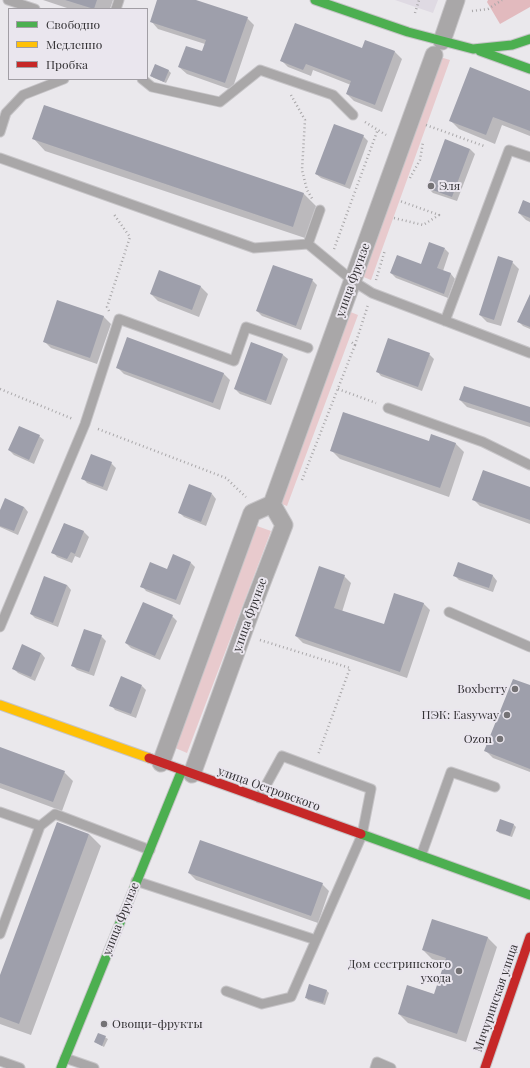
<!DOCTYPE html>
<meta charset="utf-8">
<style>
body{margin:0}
#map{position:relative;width:530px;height:1068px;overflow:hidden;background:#eae8ec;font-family:"Playfair Display",serif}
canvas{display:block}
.legend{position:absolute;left:8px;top:8px;width:140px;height:72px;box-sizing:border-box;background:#eae6ee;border:1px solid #a19ea4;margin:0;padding:5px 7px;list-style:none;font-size:12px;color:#343235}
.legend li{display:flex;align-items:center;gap:8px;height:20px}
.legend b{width:20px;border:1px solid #a19ea4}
</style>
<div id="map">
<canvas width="530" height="1068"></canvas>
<ul class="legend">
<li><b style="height:5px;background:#4caf50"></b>Свободно</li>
<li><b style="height:5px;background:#ffc107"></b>Медленно</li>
<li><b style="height:5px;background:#c62828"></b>Пробка</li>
</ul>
</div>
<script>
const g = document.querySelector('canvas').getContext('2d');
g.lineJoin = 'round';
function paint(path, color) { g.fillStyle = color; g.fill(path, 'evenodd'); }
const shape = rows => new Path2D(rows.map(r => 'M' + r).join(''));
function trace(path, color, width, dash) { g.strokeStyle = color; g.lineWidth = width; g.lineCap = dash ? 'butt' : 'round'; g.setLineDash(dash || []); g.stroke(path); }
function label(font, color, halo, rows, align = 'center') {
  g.font = font + ' "Playfair Display",serif'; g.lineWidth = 4; g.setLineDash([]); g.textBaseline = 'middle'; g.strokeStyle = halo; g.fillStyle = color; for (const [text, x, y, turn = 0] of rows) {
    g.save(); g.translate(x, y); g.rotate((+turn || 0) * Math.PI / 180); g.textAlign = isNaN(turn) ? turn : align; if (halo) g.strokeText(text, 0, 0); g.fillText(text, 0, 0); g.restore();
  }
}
paint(shape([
 [395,0,438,0,433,13]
]), '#dfdae3');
paint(shape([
 [440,57,450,60,371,280,361,276],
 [348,311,358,315,287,506,277,502],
 [257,526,271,531,187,753,173,747]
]), '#e8cacd');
paint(shape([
 [488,0,530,0,530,7,500,24,487,2]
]), '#e2babe');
paint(shape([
 [43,0,113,0,110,9,70,9],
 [158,0,193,0,247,18,254,25,232,90,187,74,179,67,203,52,205,44,158,29,151,21],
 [366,41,395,52,402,59,382,112,354,101,347,94,351,85,313,70,311,76,288,67,281,60,363,50],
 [168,70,171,73,166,83,154,78,151,76],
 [530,92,530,136,502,125,495,144,459,129,450,120],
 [45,106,304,194,316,206,305,238,45,151,34,139],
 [363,136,368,141,350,189,321,178,316,174],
 [470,149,475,154,457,201,433,193,428,188],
 [530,204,530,222,526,220,519,213],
 [445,249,449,253,443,271,451,274,455,279,448,298,396,278,391,273,422,265],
 [512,262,519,269,501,326,487,322,480,315],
 [312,280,317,285,301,330,262,316,257,311],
 [201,287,208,294,199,317,158,301,151,294],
 [530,296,530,329,523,326,519,322],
 [58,301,104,317,111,324,97,364,51,348,44,341],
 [252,343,283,355,288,359,271,405,240,394,235,389],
 [429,354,434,359,422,391,381,376,377,371],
 [117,367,223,373,230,380,220,410,124,374],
 [460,400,530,408,530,427,467,407],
 [39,436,44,440,34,464,14,455,9,450],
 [429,442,455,443,464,452,449,497,340,459,331,450],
 [111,463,116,468,107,491,87,483,83,478],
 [530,488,530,524,480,506,473,499],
 [212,494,216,499,206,526,184,517,179,512],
 [24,507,28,512,18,535,0,527,0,512],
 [64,524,84,532,89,537,80,558,75,556,72,563,57,557,53,552],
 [191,563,195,567,180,605,146,591,142,586,167,570],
 [454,575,493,576,497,581,493,592,459,580],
 [344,576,351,583,342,612,384,626,423,603,430,610,407,678,303,643,296,636],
 [67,585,71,590,58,627,35,618,31,614],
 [172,616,177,621,160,660,131,648,126,643],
 [101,636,106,641,94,676,77,670,72,665],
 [41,653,45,658,35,681,18,673,13,668],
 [142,686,146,690,136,718,115,710,111,705],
 [530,686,530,772,493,758,486,751],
 [0,748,64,772,73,781,62,811,0,788],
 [514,825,516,827,512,837,499,833,497,830],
 [89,834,101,846,31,1035,0,1024,0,978],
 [189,873,322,884,329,891,318,923,196,880],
 [433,921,488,938,497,947,466,1042,408,1023,399,1014,435,995,445,963,432,959,423,950],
 [310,985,327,991,329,993,325,1005,308,1000,306,997],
 [102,1021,109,1024,107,1028,101,1025],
 [99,1034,108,1039,104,1047,95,1042]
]), '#0003');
paint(shape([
 [65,0,97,0,94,9],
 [157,0,196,0,248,17,225,83,178,67,186,46,202,51,206,40,150,22],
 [295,23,362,48,365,40,395,51,375,105,346,94,351,81,306,64,303,70,280,61],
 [155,64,169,70,164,82,150,76],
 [470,67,530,91,530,131,493,117,486,135,449,121],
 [44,105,304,193,293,227,32,139],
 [334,124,364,135,345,185,315,174],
 [445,139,470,149,452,197,427,188],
 [523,200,530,203,530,218,518,213],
 [429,242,445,248,437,268,451,273,444,294,390,273,397,255,421,264],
 [498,256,513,261,494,320,479,315],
 [273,265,313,279,296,326,256,311],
 [159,270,201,286,192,310,150,294],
 [530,294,530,327,517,322],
 [57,300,104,316,90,358,43,342],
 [127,337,224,373,213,403,116,368],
 [388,338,430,353,418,387,376,372],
 [251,342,283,354,266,401,234,389],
 [464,386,530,407,530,423,459,400],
 [343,412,429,441,431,434,456,443,440,488,330,451],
 [19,426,40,435,29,460,8,450],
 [91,454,112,462,103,487,81,479],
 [483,470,530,487,530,520,472,500],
 [189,484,212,493,201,522,178,513],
 [5,498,24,507,14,531,0,526,0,510],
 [64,523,84,531,75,554,71,552,67,559,51,553],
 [173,554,191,562,176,600,140,587,150,562,167,569],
 [458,562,493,575,489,588,453,576],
 [319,566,345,575,334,608,384,624,394,593,424,603,400,672,295,636],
 [44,576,67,585,53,623,30,614],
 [143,602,173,615,155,656,125,643],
 [84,629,102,635,89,672,71,666],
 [22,644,41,653,31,677,12,669],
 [121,676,142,685,131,714,109,706],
 [513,679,530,685,530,769,484,751],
 [0,747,65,771,53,802,0,783],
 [500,819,514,824,510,836,496,831],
 [57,822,89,834,19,1024,0,1017,0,975],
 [200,840,323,883,311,916,188,873],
 [432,919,488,937,457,1034,398,1014,407,985,434,994,446,958,422,950],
 [309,984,327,990,323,1003,305,998],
 [98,1033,106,1036,102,1046,94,1042]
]), '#9e9fab');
const lane = shape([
 [8,0,35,9],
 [116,9,119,0],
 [142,79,152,87,220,102,260,70,333,95,353,115],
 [0,132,6,113,23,95,64,79],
 [0,158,254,248,308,244,353,281,372,293,530,353],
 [308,244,320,210],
 [445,321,509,150,530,157],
 [388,408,483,442,530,465],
 [449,612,530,647],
 [0,627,85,424,119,319,234,361,246,327,308,348],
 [0,812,40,826,55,814,150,850],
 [421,856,451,772,495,787],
 [136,881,316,940],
 [0,934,40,826],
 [226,991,262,1004,291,997,362,835,371,789,282,756,259,798],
 [65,1058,94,1068],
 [0,1061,20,1068],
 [375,1068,377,1062,391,1068]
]);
const street = shape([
 [442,41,456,0],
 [161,763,252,513,272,504,434,55],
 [192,774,252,608,284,525,272,504]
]);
const fast = shape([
 [315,0,408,32,473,49,512,45,530,39],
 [480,51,530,69],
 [361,834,530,895],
 [61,1068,182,770]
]);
const slow = shape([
 [0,705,149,758]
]);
const jam = shape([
 [149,758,361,834],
 [485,1068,530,937]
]);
trace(lane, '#c6c4c7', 11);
trace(street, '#c6c4c7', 19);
trace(fast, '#c6c4c7', 11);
trace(slow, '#c6c4c7', 11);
trace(jam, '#c6c4c7', 11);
trace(shape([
 [472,11,488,9,502,0],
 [415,13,419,0],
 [291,95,305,120,302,170,307,190,313,200],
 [365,122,386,135],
 [426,125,484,146],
 [410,178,420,160,423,142],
 [394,218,423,225,439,215,400,201],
 [334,249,378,129],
 [376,280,385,250],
 [109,311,107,307,130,237,113,213],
 [355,345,368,305],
 [0,389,73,419],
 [338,389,376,403],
 [98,429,226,478,246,497],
 [302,480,355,345,350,341],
 [260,640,350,668,318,755]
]), '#a9a7a9', 2.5, [1, 3]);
trace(lane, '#a9a7a8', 9);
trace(street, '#a9a7a8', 17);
trace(fast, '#4caf50', 9);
trace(slow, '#ffc107', 9);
trace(jam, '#c62828', 9);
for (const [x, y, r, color] of [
 [431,186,4,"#747275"],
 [515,689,4,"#747275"],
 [507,715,4,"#747275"],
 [500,739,4,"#747275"],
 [459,971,4,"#747275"],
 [104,1024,4,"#747275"]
]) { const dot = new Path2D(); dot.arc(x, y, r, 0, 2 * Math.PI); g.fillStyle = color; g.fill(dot); trace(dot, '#eae6ee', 1.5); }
label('12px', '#343235', '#eae6ee', [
 ["Эля",439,186,"left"],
 ["Boxberry",507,689],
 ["ПЭК: Easyway",499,715],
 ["Ozon",492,739],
 ["Дом сестринского",451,964],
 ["ухода",451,978],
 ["Овощи-фрукты",112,1024,"left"]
], 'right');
label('12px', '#343235', '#eae6ee', [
 ["улица Фрунзе",353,280,-70],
 ["улица Фрунзе",250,615,-70],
 ["улица Островского",269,789,20],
 ["улица Фрунзе",121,919,-68],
 ["Мичуринская улица",496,998,-71]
]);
</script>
